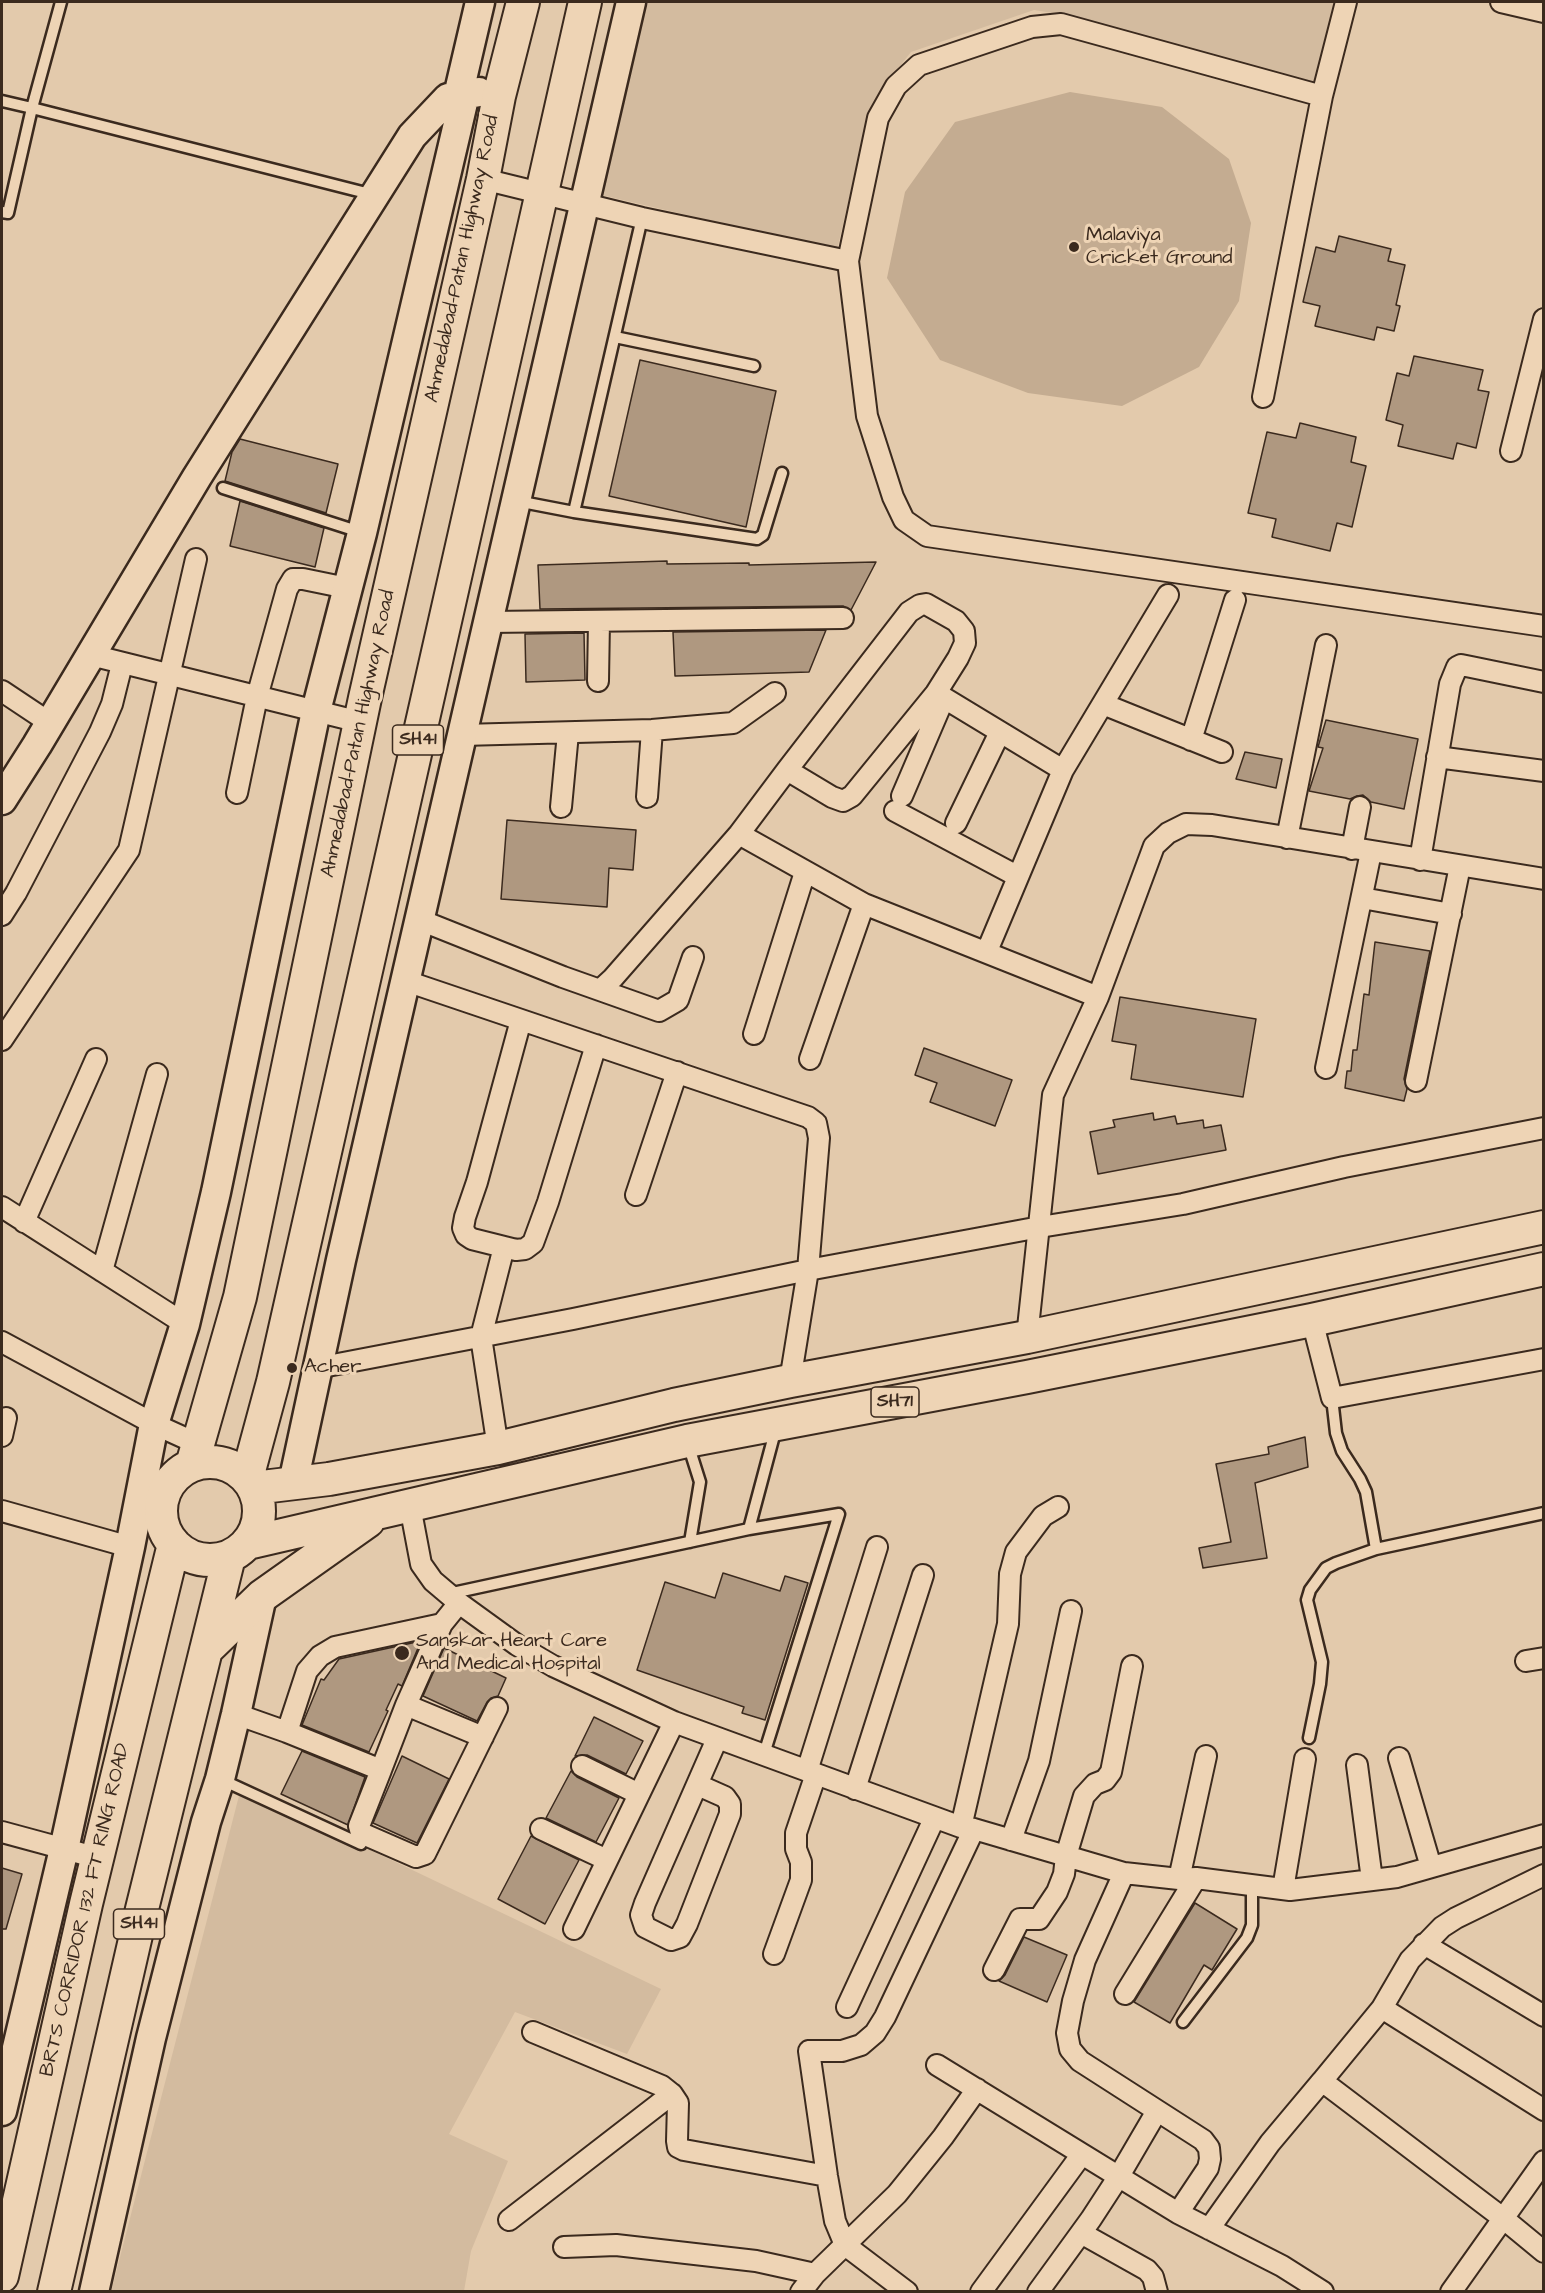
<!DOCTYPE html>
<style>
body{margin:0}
#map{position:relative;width:1545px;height:2293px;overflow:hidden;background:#e3caac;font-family:"Architects Daughter",sans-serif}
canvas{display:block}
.frame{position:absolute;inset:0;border:3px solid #3b2a1e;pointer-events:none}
</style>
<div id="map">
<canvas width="1545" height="2293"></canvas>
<div class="frame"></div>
</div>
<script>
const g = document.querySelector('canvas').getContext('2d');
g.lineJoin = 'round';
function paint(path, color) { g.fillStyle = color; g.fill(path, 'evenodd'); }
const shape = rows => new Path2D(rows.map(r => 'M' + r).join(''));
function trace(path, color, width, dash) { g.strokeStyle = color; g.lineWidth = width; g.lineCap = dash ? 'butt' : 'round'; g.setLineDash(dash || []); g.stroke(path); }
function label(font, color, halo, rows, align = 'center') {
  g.font = font + ' "Architects Daughter",sans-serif'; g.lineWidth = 6; g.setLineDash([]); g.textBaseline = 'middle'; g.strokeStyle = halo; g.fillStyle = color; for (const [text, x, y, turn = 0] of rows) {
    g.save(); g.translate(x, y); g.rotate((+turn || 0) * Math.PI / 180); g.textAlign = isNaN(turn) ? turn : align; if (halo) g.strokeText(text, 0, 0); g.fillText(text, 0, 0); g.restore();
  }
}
paint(shape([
 [642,2,1339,2,1314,84,1071,16,1034,10,911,52,888,81,868,117,837,250,597,194],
 [241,1788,661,1989,627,2054,515,2012,449,2134,508,2161,471,2251,464,2291,111,2292]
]), '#d3bb9f');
paint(shape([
 [1070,92,1162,107,1229,159,1251,223,1239,301,1199,367,1122,406,1028,393,940,360,887,278,905,192,955,122]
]), '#c4ac91');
const building = shape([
 [1339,236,1391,249,1388,261,1405,265,1396,305,1400,306,1394,331,1377,327,1374,340,1315,326,1320,306,1303,302,1316,247,1335,252,1339,236],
 [1414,356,1483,370,1478,390,1489,392,1476,448,1457,443,1453,459,1398,446,1403,425,1386,420,1397,373,1409,376,1414,356],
 [640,360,776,391,746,527,609,496,640,360],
 [1300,423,1356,437,1351,462,1366,466,1352,527,1337,523,1330,551,1272,537,1276,519,1248,513,1267,432,1296,438,1300,423],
 [240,439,338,464,326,513,225,481,232,452,240,439],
 [240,501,324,528,315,567,230,546,240,501],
 [667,561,667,564,749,563,749,565,876,562,851,610,843,606,540,609,538,565,667,561],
 [826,630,809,672,675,676,673,632,826,630],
 [584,633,585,680,526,682,525,634,584,633],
 [1326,720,1418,739,1404,809,1371,802,1363,795,1357,796,1350,799,1309,791,1323,748,1318,747,1326,720],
 [1245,752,1282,759,1276,788,1236,779,1245,752],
 [507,820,636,830,633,870,609,868,607,907,501,899,507,820],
 [1375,942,1430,951,1404,1079,1407,1089,1404,1101,1345,1088,1347,1071,1351,1071,1353,1050,1357,1050,1364,994,1369,995,1375,942],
 [1120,997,1256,1019,1243,1097,1131,1079,1136,1045,1112,1041,1120,997],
 [924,1048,1012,1080,995,1126,930,1102,937,1083,915,1075,924,1048],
 [1153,1113,1154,1120,1175,1116,1177,1124,1203,1120,1204,1128,1221,1125,1226,1150,1098,1174,1090,1132,1115,1127,1113,1120,1153,1113],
 [1305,1437,1308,1467,1255,1483,1267,1558,1203,1568,1199,1548,1231,1542,1216,1464,1269,1454,1268,1447,1305,1437],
 [723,1573,780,1591,785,1576,808,1583,765,1720,742,1713,744,1707,637,1670,665,1582,715,1598,723,1573],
 [421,1641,402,1686,398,1684,386,1710,388,1711,369,1752,302,1725,321,1679,324,1680,339,1659,421,1641],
 [444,1648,506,1678,498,1696,491,1698,487,1702,477,1721,423,1696,444,1648],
 [594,1717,643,1741,626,1774,587,1755,575,1756,594,1717],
 [302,1751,365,1777,348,1825,281,1794,302,1751],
 [402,1756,449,1779,417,1843,373,1823,402,1756],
 [571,1771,577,1777,619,1798,596,1842,546,1818,571,1771],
 [531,1836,579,1860,545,1924,498,1899,531,1836],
 [2,1868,22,1874,6,1929,2,1929,2,1868],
 [1195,1903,1237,1929,1212,1970,1204,1965,1170,2023,1134,2002,1195,1903],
 [1024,1937,1067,1955,1047,2002,999,1981,1005,1975,1024,1937]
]);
paint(building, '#af9880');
trace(building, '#3b2a1e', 1.5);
const lane = shape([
 [61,2,32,108,374,195],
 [2,101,32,108,8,213,2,212],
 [615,337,754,366],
 [223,488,360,532],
 [517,501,574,512,642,218],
 [574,512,757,539,763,535,782,473],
 [1332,1398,1336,1433,1342,1451,1360,1479,1366,1492,1376,1549],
 [688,1444,700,1482,690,1542],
 [749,1529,776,1428],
 [448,1594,749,1529,839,1514,764,1754],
 [1309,1738,1320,1684,1322,1662,1307,1600,1310,1590,1326,1568,1336,1563,1376,1549,1544,1513],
 [220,1779,361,1844],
 [1183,2022,1247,1938,1252,1925,1252,1886]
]);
const street = shape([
 [1501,2,1544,12],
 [1322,96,1061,24,1032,27,919,65,896,86,878,118,848,261,867,416,893,497,904,520,927,536,1544,626],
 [483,179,642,218,848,261],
 [1263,397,1322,96,1346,2],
 [1511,451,1544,319],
 [488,622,843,618],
 [91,655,360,722],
 [598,681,599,621],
 [2,691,50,723],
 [936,693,1063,770],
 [1103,704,1222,752],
 [462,735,652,730,733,723,775,693],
 [1191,740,1235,600],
 [1437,757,1544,771],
 [237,793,257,697,287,589,293,579,303,579,347,588],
 [902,796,944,698],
 [647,797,652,730],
 [561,807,568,733],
 [895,811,1017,876],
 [956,823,1000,732],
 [739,834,864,904,1098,997],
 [1287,838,1326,645],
 [1352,849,1360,807],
 [1420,860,1450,684,1457,667,1461,665,1471,667,1544,682],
 [1362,898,1451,914],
 [2,915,16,893,100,732,112,704,122,664],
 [420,920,563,977,659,1011,678,1000,693,957],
 [987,951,1063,770,1168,595],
 [406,981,808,1117,816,1123,819,1138,808,1270,790,1381],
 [600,990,613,978,739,834,787,770,909,612,920,605,926,604,956,621,964,631,965,643,958,658,936,693,852,796,843,801,832,797,787,770],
 [521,1020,477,1182,465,1217,463,1228,466,1235,472,1239,516,1250,525,1249,533,1243,548,1202,596,1045],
 [754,1034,805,872],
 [2,1040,129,850,196,559],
 [810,1059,864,904],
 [1326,1068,1371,852],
 [1416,1081,1460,866],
 [636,1195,677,1072],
 [2,1207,185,1324],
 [24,1222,96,1059],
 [102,1271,157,1074],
 [1312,1320,1332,1398,1544,1359],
 [1027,1337,1053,1095,1098,997,1154,846,1168,833,1186,824,1212,825,1544,879],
 [2,1342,154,1424,198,1444],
 [317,1368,573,1319,808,1270,1040,1227,1183,1204,1344,1167,1544,1128],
 [2,1436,6,1418],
 [498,1448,481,1337,504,1247],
 [410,1506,421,1564,433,1581,459,1603,517,1645,553,1666,674,1722,961,1827,974,1829,1124,1873,1179,1879,1196,1878,1290,1890,1397,1877,1544,1835],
 [2,1511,130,1547],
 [1526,1661,1544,1658],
 [406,1705,483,1737],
 [236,1714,287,1732,307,1671,320,1656,335,1647,442,1624,459,1603],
 [287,1732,381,1770,406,1705,442,1624],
 [1399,1758,1431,1867],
 [1357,1765,1372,1880],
 [582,1766,639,1794],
 [381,1770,359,1826,361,1833,416,1857,425,1854,497,1708],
 [807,1771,877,1547],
 [698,1785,725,1797,730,1804,730,1814,687,1924,680,1937,671,1940,645,1927,641,1915,645,1903,717,1739],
 [855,1789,923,1575],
 [961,1827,1008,1624,1010,1574,1016,1552,1043,1516,1058,1507],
 [541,1829,607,1860],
 [2,1832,98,1858],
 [1011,1840,1039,1761,1071,1611],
 [1124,1873,1085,1960,1073,2001,1067,2033,1070,2049,1080,2061,1203,2140,1209,2148,1210,2159,1208,2168,1178,2213,1282,2266,1323,2292],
 [1544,1875,1456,1918,1442,1927,1410,1960,1382,2008,1322,2081,1504,2219,1544,2252],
 [1179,1879,1206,1756],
 [1283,1889,1305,1759],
 [574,1929,674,1722],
 [1424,1944,1544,2016],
 [774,1954,801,1880,801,1862,796,1849,796,1833,816,1774],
 [994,1970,1020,1919,1039,1919,1057,1892,1064,1874,1066,1856,1084,1796,1095,1784,1105,1780,1111,1772,1132,1666],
 [1125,1994,1196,1878],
 [847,2007,934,1819],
 [1382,2008,1544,2110],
 [533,2032,662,2086,672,2094,678,2103,677,2141,678,2147,684,2150,827,2176],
 [937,2065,1178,2213],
 [509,2220,672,2094],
 [1209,2229,1270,2143,1322,2081],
 [1081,2233,1147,2270,1153,2277,1157,2292],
 [564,2247,616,2245,756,2261,815,2274],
 [801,2292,815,2274,897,2194,943,2137,977,2089],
 [907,2292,845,2245,835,2221,827,2176,809,2051,842,2051,861,2045,875,2033,885,2017,974,1829],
 [981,2292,1082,2154],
 [1038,2292,1091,2219,1119,2176,1157,2111],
 [1451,2292,1544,2161]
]);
const secondary = shape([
 [458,96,480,2],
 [2,800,37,745,197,477,412,136,448,98,479,92],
 [293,1483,341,1260,631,2],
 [2,2111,64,1849,130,1547,154,1424,185,1324,216,1192,316,711,362,533,465,94],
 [94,2292,151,2038,206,1822,220,1779,236,1714,262,1596]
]);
const primary = shape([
 '161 1511a49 49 0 1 1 98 0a49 49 0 1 1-98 0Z',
 [192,1465,240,1297,365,698,483,179,499,96,523,2],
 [247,1478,273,1382,585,2],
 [254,1488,329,1479,498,1448,674,1405,790,1381,1027,1337,1544,1227],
 [248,1543,687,1441,1027,1377,1312,1320,1544,1269],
 [206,1650,262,1596,368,1521],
 [2,2276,86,1904,174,1544],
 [54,2292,142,1909,229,1557]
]);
trace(lane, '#3b2a1e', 15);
trace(street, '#3b2a1e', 24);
trace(secondary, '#3b2a1e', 33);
trace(primary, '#3b2a1e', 36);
trace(lane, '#eed4b5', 10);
trace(street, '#eed4b5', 20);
trace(secondary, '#eed4b5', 28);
trace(primary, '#eed4b5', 32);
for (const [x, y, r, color] of [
 [1074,247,6,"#3b2a1e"],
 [292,1368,6,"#3b2a1e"],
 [402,1653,8,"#3b2a1e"]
]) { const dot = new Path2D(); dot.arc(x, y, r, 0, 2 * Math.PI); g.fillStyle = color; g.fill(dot); trace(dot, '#eed4b5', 2); }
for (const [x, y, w] of [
 [418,740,51],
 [895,1402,48],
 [139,1924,51]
]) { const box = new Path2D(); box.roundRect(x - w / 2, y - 15, w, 30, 4.5); g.fillStyle = '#eed4b5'; g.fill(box); trace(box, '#3b2a1e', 1.5); }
label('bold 18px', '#3b2a1e', null, [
 ["SH41",418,740],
 ["SH71",895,1402],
 ["SH41",139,1924]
]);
label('20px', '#3b2a1e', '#eed4b5', [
 ["Malaviya",1086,236],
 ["Cricket Ground",1086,259],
 ["Acher",304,1368],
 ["Sanskar Heart Care",416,1642],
 ["And Medical Hospital",416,1665]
], 'left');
label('20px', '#3b2a1e', '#eed4b5', [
 ["Ahmedabad-Patan Highway Road",463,259,-78],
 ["Ahmedabad-Patan Highway Road",359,734,-78],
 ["BRTS CORRIDOR 132 FT RING ROAD",86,1910,-77]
]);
</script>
